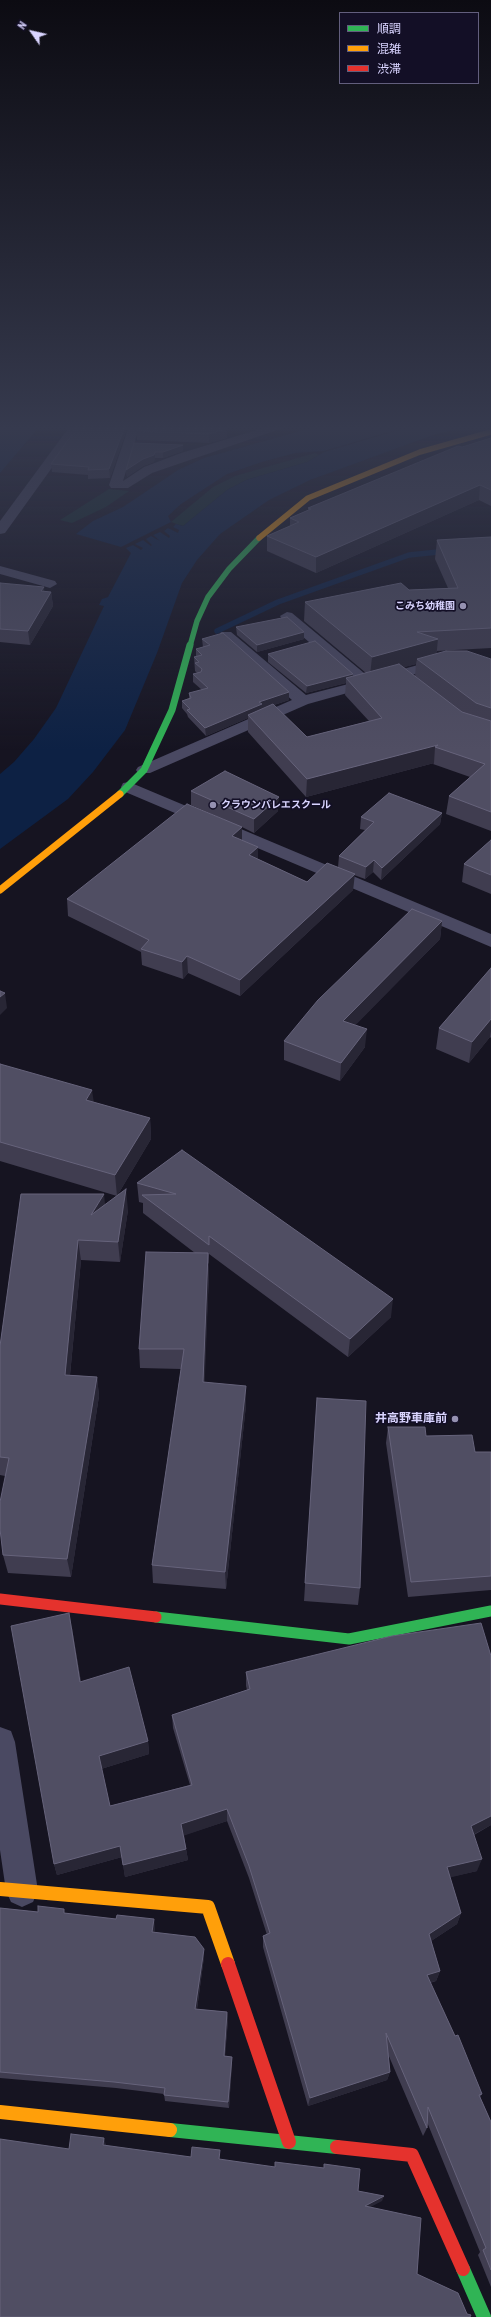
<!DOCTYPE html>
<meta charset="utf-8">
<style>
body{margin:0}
#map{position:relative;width:491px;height:2317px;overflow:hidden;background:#161421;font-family:"Archivo Narrow","Noto Sans JP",sans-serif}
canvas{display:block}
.legend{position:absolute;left:339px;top:12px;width:140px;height:72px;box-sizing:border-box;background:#130f26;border:1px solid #625e7d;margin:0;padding:5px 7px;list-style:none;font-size:12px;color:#d9d4ff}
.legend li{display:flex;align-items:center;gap:8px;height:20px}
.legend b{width:20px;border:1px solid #625e7d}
.north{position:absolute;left:12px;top:12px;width:40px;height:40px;-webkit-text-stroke:3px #130f26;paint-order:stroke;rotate:304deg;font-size:11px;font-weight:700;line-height:16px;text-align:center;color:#d9d4ff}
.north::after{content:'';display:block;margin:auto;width:14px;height:18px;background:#d9d4ff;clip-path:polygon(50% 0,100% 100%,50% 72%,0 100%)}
</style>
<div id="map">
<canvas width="491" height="2317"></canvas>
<ul class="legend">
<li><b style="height:5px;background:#30b455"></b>順調</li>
<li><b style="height:5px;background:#ff9f0a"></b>混雑</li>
<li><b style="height:5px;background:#e5322d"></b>渋滞</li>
</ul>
<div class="north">N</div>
</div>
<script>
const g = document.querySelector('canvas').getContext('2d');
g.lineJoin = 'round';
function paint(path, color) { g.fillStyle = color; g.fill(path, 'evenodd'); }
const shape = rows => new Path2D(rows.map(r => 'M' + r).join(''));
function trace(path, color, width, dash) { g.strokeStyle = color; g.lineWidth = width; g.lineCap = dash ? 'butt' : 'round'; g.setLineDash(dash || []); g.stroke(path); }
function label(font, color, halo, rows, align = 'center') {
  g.font = font + ' "Archivo Narrow","Noto Sans JP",sans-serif'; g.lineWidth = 3.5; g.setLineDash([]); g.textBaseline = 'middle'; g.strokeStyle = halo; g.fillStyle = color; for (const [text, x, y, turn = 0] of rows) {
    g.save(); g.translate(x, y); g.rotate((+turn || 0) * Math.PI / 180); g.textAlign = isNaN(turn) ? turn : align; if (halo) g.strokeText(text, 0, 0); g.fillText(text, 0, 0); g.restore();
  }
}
paint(shape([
 [315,453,319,455,307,462,246,480,227,490,183,526,171,522,213,487,235,476],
 [109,489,129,491,106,507,72,523,60,520]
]), '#132c2d');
paint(shape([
 [0,426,40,426,0,473],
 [318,426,409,426,324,451,295,453,262,462,227,474,181,504,168,516,171,522,121,547,76,534,93,521,123,507,178,470,204,458],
 [412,426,467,426,433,435,310,480,269,500,220,534,197,560,182,583,157,653,125,730,93,772,68,799,0,849,0,774,14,762,34,739,56,708,104,606,99,605,102,599,108,597,131,553,126,548,133,545,141,550,143,548,135,544,143,540,151,546,152,545,146,539,151,536,160,541,153,535,160,532,169,538,170,536,164,531,168,528,178,533,179,530,173,527,176,524,183,526,227,490,246,480,307,462,324,452]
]), '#0d2144');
trace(shape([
 [217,631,278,602,409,555,448,551]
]), '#0d2144', 5.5);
paint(shape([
 [70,426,82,426,5,533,0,534,0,521,70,426],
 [129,426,143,426,138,431,123,481,144,467,181,453,270,426,289,426,152,473,128,488,111,488,109,485,129,426],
 [0,566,55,581,57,584,50,588,0,574,0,566],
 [287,612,292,613,370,678,444,658,469,659,491,664,491,673,468,667,444,666,308,704,150,773,138,773,136,770,138,767,292,700,221,638,219,635,221,632,231,632,306,695,356,682,282,619,280,616,287,612],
 [129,782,491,934,491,947,123,791,121,787,123,783,129,782],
 [0,1727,11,1731,15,1742,38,1891,33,1902,22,1907,11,1902,6,1891,0,1850,0,1727]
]), '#4a4962');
trace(shape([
 [190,646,197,621,208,597,229,569,259,538]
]), '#30b455', 5.5);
trace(shape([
 [120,794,144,770,172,710,190,645]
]), '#30b455', 7);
trace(shape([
 [156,1617,349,1639,491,1611]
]), '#30b455', 11);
trace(shape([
 [170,2130,337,2147],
 [463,2269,484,2317]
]), '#30b455', 14);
trace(shape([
 [259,538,308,498,420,452,491,432]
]), '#ff9f0a', 5.5);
trace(shape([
 [0,890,120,794]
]), '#ff9f0a', 7);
trace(shape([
 [0,1889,208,1907,228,1964],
 [0,2112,170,2130]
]), '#ff9f0a', 14);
trace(shape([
 [0,1599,156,1617]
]), '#e5322d', 11);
trace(shape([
 [228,1964,289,2142],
 [337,2147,412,2155,463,2269]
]), '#e5322d', 14);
paint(shape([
 [128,426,110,478,88,479,88,475,52,472,51,464],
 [227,427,227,438,209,443,137,440,137,431],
 [491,438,491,506,479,500,316,573,267,551,267,536,290,526,290,518,308,510,308,508,462,447],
 [134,443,183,445,183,451,163,458,155,458,154,462,143,466,127,477,126,470],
 [491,537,491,648,437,651,436,653,491,659,491,831,446,814,449,796,470,777,433,764,434,763,306,797,248,732,248,718,206,736,188,717,187,714,182,708,182,701,189,698,189,693,202,690,193,682,193,674,197,673,195,671,194,657,196,656,196,649,203,647,202,639,289,700,274,705,307,737,369,721,345,695,346,683,306,693,268,662,268,654,353,674,353,676,366,673,304,621,305,602,409,590,448,588,435,559,437,540],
 [416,664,415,676,404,667],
 [0,583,44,592,51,592,53,606,30,645,0,642],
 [236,627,304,632,304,639,257,652,237,635],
 [191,791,278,811,254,833,242,827,242,840,258,847,258,859,307,882,338,867,339,856,365,830,360,829,361,817,442,813,440,824,381,880,373,872,365,879,354,875,353,890,240,996,188,973,183,979,142,965,141,952,68,916,67,899,225,820,191,805],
 [491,840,491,894,462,882,464,864],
 [442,921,440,939,355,1025,365,1047,340,1081,284,1060,284,1041],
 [491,968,491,1038,490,1037,469,1063,436,1049,439,1028],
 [0,1064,94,1103,150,1118,151,1139,117,1196,0,1161],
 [182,1150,391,1317,348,1357,209,1254,209,1264,208,1263,209,1273,204,1383,246,1405,226,1589,153,1583,152,1565,181,1369,140,1368,139,1349,195,1253,143,1213,143,1203,139,1202,137,1183],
 [21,1194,105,1205,128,1210,120,1262,81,1260,70,1375,97,1377,99,1396,71,1577,8,1573,3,1555,5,1476,0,1475,0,1346],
 [317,1398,360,1588,358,1605,304,1601],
 [388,1427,426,1436,475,1452,491,1452,491,1590,408,1597,386,1443],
 [72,1628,81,1682,148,1741,149,1754,101,1769,110,1806,190,1785,173,1728,172,1715,247,1690,246,1686,246,1672,491,1825,474,1835,477,1871,450,1877,461,1913,457,1924,431,1941,440,1971,436,1981,430,1983,482,2094,480,2097,491,2122,491,2287,478,2255,480,2252,427,2122,427,2128,423,2136,388,2054,390,2072,387,2080,308,2106,263,1947,263,1936,267,1935,249,1878,227,1821,184,1835,186,1849,188,1860,125,1877,122,1857,57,1875,54,1864],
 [0,1908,38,1912,65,1913,155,1928,154,1932,204,1957,197,2009,227,2012,228,2020,225,2056,232,2057,232,2063,229,2108,165,2101,164,2094,116,2088,0,2078]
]), '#403d50');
paint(shape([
 [125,426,128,426,110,478,109,469],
 [255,426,266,426,255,428],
 [227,427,227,438,209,443,209,434],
 [183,445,183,451,163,458,163,452],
 [155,452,155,458,154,462,143,466,127,477,126,470],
 [480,485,479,500,316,573,316,557],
 [44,587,45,600,41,591],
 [51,592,53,606,30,645,28,631],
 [304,632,304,639,257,652,257,645],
 [438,639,436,659,417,659,416,664,370,676,372,657],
 [353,674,353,681,346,678,346,683,306,693,307,686],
 [289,692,289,700,262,709,248,715,248,718,206,736,205,728,259,702],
 [438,745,435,747,434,763,306,797,307,779],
 [279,797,278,811,254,833,254,819],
 [442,813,440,824,381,880,382,868],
 [242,827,242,843,232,836],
 [258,847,258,863,249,855],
 [374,860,373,872,365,879,366,867],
 [355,874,353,890,240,996,240,980],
 [442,921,440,939,342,1039,343,1021],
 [187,956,188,973,183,979,182,962],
 [5,993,7,1008,0,1015,0,997],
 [491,1019,491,1031,490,1037,469,1063,472,1042],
 [367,1029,365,1047,340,1081,341,1063],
 [92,1090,95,1110,86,1100],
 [150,1118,151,1139,117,1196,115,1175],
 [126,1189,128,1210,120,1262,118,1242],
 [104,1194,106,1214,91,1215],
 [78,1240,81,1260,68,1395,65,1375],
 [208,1253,209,1273,204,1402,203,1382],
 [393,1299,391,1317,348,1357,350,1339],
 [97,1377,99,1396,71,1577,67,1559],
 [246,1386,246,1405,226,1589,225,1572],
 [69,1613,72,1628,83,1695,80,1682],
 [148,1741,149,1754,101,1769,99,1756],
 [227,1809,227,1821,183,1836,181,1824],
 [491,1816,491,1825,467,1838,471,1826],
 [120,1846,122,1857,57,1875,54,1864],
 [186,1849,188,1860,125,1877,123,1865],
 [482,1859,477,1871,444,1879,447,1867],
 [461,1913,457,1924,425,1945,429,1934],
 [154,1919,155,1928,153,1940,152,1932],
 [204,1949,204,1957,196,2016,195,2009],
 [440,1971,436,1981,423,1984,427,1975],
 [227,2012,228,2020,224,2062,224,2056],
 [232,2057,232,2063,229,2108,228,2102],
 [390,2072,387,2080,308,2106,310,2098],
 [104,2138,106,2145,105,2151,103,2145],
 [384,2196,382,2201,363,2211,365,2206]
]), '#282635');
const building = shape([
 [80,426,125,426,109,469,88,470,89,467,51,464,68,440,80,426],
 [139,426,222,426,227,427,226,429,209,434,137,431,139,426],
 [491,438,491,490,480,485,316,557,267,536,299,522,290,518,311,509,308,508,458,446,462,447,491,438],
 [134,443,183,445,163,452,155,452,154,455,143,459,126,470,134,443],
 [491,537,491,628,417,632,438,639,372,657,305,602,401,583,409,590,458,588,437,540,491,537],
 [0,583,44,587,41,591,51,592,28,631,0,629,0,583],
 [287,617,304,632,257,645,236,627,287,617],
 [223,633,289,692,259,702,262,704,205,728,187,710,190,709,182,701,191,698,189,693,208,688,193,674,201,672,202,669,195,663,199,662,194,657,202,655,196,649,210,645,202,639,223,633],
 [315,641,353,674,307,686,268,654,315,641],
 [446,651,467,651,491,659,491,708,476,703,417,659,446,651],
 [399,664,462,712,491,721,491,812,449,796,485,764,435,747,438,745,307,779,248,715,273,704,307,737,382,718,346,678,399,664],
 [225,771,279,797,254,819,191,791,225,771],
 [389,793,442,813,382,868,374,860,366,867,339,856,374,822,361,817,389,793],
 [187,804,242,827,232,836,258,847,249,855,307,882,327,863,355,874,240,980,187,956,182,962,141,949,149,940,67,899,187,804],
 [491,840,491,875,464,864,491,840],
 [412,909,442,921,343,1021,367,1029,341,1063,284,1041,318,1000,412,909],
 [491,968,491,1019,472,1042,439,1028,491,968],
 [0,991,5,993,0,997,0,991],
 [0,1064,92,1090,86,1100,150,1118,115,1175,0,1142,0,1064],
 [182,1150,393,1299,350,1339,209,1236,209,1245,142,1195,176,1194,137,1183,182,1150],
 [126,1189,118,1242,78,1240,65,1375,97,1377,67,1559,3,1555,0,1529,0,1502,9,1458,0,1457,0,1346,21,1194,104,1194,91,1215,126,1189],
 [146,1252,208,1253,203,1382,246,1386,225,1572,152,1565,184,1349,139,1349,146,1252],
 [317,1398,366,1401,360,1588,305,1583,317,1398],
 [388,1427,425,1427,426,1436,472,1435,475,1452,491,1452,491,1576,411,1582,388,1427],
 [69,1613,80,1682,129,1667,148,1741,99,1756,110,1806,192,1785,172,1715,250,1689,246,1672,392,1636,481,1623,491,1656,491,1816,471,1826,482,1859,447,1867,461,1913,429,1934,440,1971,427,1975,455,2036,458,2035,482,2094,479,2095,491,2122,491,2270,483,2250,486,2248,428,2107,427,2128,386,2033,390,2072,310,2098,263,1936,270,1933,249,1866,227,1809,181,1824,186,1849,123,1865,120,1846,54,1864,11,1626,69,1613],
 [38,1906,64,1909,64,1913,116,1919,117,1915,154,1919,152,1932,195,1937,204,1949,195,2009,227,2012,224,2056,232,2057,228,2102,164,2095,165,2088,114,2082,0,2072,0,1908,38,1912,38,1906],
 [71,2134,104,2138,103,2145,191,2157,192,2147,220,2150,219,2159,275,2167,275,2162,324,2168,324,2164,360,2169,358,2191,384,2196,365,2206,421,2218,417,2274,458,2293,467,2314,471,2315,470,2317,0,2317,0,2139,69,2149,71,2134]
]);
paint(building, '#504e63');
trace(building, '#66637b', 1);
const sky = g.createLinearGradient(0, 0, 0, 751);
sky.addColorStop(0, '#0c0b12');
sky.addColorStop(0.57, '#363a4e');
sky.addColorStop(1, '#363a4e00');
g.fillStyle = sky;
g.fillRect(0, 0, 491, 751);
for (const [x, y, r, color] of [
 [463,606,4,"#9591b1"],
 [213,805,4,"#9591b1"],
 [455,1419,4,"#9591b1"]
]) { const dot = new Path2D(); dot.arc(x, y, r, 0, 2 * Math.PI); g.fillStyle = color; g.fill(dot); trace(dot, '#130f26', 1.5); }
label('bold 10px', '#d9d4ff', '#130f26', [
 ["こみち幼稚園",455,606],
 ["クラウンバレエスクール",221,805,"left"]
], 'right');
label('bold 12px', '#d9d4ff', '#130f26', [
 ["井高野車庫前",447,1419]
], 'right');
</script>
